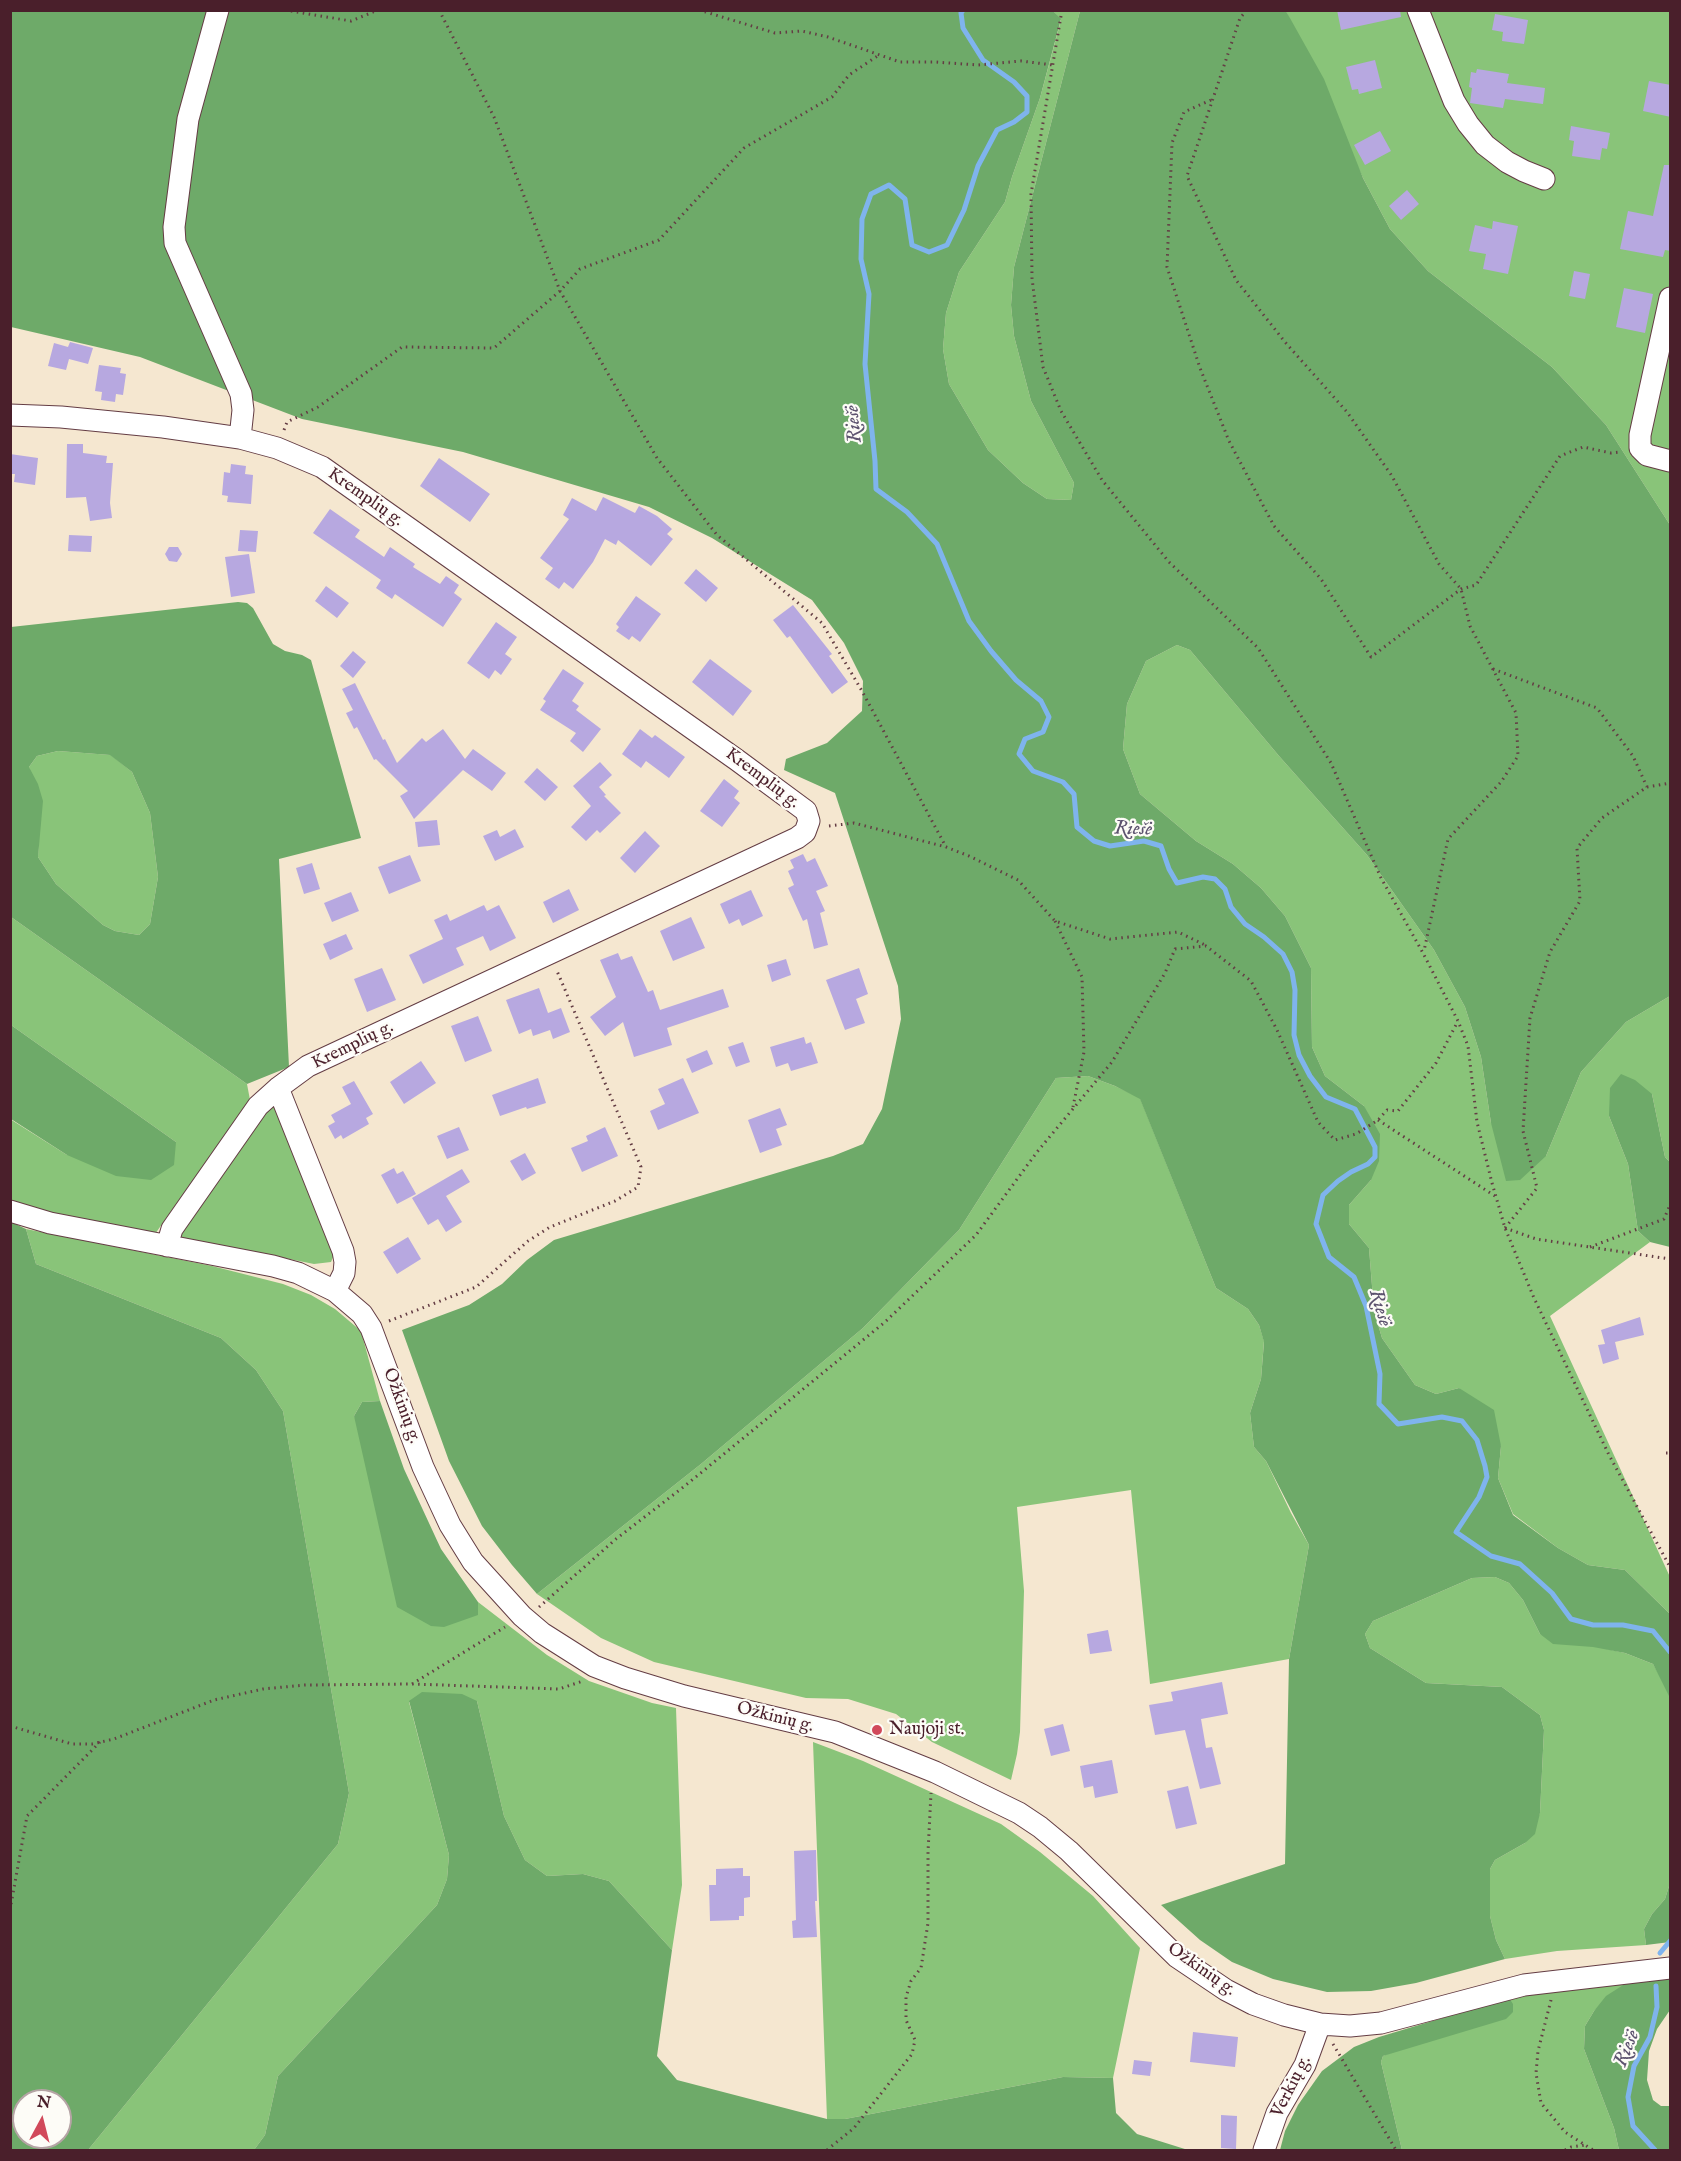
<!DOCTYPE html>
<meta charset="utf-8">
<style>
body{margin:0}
#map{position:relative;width:1681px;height:2161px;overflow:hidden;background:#f5e7d0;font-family:"IM FELL English",serif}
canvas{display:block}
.frame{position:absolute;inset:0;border:12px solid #4a1f2b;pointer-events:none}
.north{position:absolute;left:12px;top:2089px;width:60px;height:60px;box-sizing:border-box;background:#fdfcf7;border:2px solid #b5a4a5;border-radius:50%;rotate:7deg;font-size:16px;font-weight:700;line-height:24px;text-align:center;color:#4a1f2b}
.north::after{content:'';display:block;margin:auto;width:21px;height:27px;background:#d1495b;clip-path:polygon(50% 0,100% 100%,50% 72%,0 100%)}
</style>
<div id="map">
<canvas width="1681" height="2161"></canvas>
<div class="frame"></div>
<div class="north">N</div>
</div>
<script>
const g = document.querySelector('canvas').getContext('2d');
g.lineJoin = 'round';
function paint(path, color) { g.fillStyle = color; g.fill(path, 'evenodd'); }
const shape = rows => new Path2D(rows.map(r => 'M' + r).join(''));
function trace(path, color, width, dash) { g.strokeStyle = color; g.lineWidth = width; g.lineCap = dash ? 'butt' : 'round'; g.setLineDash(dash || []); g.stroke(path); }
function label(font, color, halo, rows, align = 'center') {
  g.font = font + ' "IM FELL English",serif'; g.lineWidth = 4.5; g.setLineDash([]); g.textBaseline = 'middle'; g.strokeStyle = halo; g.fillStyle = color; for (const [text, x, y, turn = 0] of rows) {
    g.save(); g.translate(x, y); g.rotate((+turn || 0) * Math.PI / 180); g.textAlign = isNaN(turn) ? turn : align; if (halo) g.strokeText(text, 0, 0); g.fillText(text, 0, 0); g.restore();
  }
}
paint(shape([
 [1053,11,1080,11,1014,267,1011,305,1014,336,1031,401,1074,483,1071,500,1047,499,1023,483,988,450,949,384,943,349,946,313,959,272,1005,202,1012,177,1040,98,1061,20],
 [1286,11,1670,11,1670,525,1606,425,1552,367,1428,271,1390,229,1363,178],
 [1177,645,1190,650,1279,756,1367,855,1434,950,1465,1007,1481,1057,1491,1123,1546,1156,1581,1072,1626,1022,1670,996,1670,1162,1665,1157,1652,1094,1609,1116,1628,1164,1638,1231,1650,1242,1550,1316,1670,1577,1670,1614,1625,1570,1588,1565,1558,1548,1513,1514,1498,1478,1501,1446,1459,1388,1436,1394,1415,1385,1382,1338,1374,1311,1369,1248,1349,1224,1349,1205,1371,1180,1364,1106,1325,1076,1312,1047,1311,968,1285,916,1261,888,1233,864,1196,841,1140,794,1123,749,1127,704,1146,661],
 [58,751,111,755,132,772,150,813,158,877,150,924,139,935,115,931,103,925,56,884,38,857,39,835,29,767,37,756],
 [11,917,247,1084,250,1100,155,1234,33,1209,11,1200,10,1119,67,1155,176,1142,11,1025],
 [1088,1076,1115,1086,1140,1098,1216,1288,1248,1309,1259,1325,1264,1341,1261,1379,1250,1413,1254,1447,1266,1461,1291,1513,1309,1545,1289,1659,1150,1684,1131,1490,1017,1507,1024,1591,1020,1732,1017,1754,1011,1780,932,1742,896,1714,848,1699,806,1698,654,1662,601,1638,537,1594,701,1464,863,1328,959,1230,1056,1078],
 [275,1107,334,1255,331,1262,314,1264,180,1237,182,1225,265,1108],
 [26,1229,212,1266,283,1284,311,1295,335,1309,361,1331,380,1401,362,1402,354,1416,477,1615,478,1602,547,1655,589,1681,652,1703,676,1708,682,1885,672,1950,609,1881,583,1874,547,1876,525,1860,504,1816,477,1701,409,1702,449,1855,447,1879,437,1905,278,2076,265,2135,254,2150,88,2150,338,1844,349,1793,283,1411,256,1370,221,1338,36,1264],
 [1495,1577,1509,1583,1523,1600,1540,1634,1625,1653,1653,1664,1668,1690,1670,1698,1670,1883,1665,1899,1652,1914,1644,1929,1646,1945,1557,1951,1505,1959,1496,1940,1490,1916,1490,1869,1495,1860,1525,1843,1540,1813,1544,1730,1540,1715,1502,1687,1426,1683,1370,1648,1365,1634,1373,1621,1472,1578],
 [813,1742,863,1761,1001,1824,1040,1852,1093,1896,1140,1948,1113,2078,1063,2077,845,2119,827,2119],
 [1631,1980,1594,2011,1585,2026,1584,2049,1614,2128,1619,2150,1402,2150,1381,2062,1383,2056,1509,1998,1542,1991]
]), '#89c479');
paint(shape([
 [11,11,1053,11,1061,19,1040,98,1012,177,1005,202,959,272,946,313,943,349,949,384,988,450,1023,483,1047,499,1071,500,1074,483,1031,401,1014,336,1011,305,1014,267,1080,11,1286,11,1324,79,1363,178,1390,229,1428,271,1552,367,1606,425,1670,525,1670,996,1626,1022,1581,1072,1546,1156,1520,1180,1506,1181,1491,1123,1481,1057,1465,1007,1434,950,1367,855,1279,756,1190,650,1177,645,1146,661,1127,704,1123,749,1140,794,1196,841,1233,864,1261,888,1285,916,1311,968,1312,1047,1325,1076,1364,1106,1380,1134,1379,1161,1371,1180,1349,1205,1349,1224,1369,1248,1374,1311,1382,1338,1415,1385,1436,1394,1459,1388,1494,1410,1501,1446,1498,1478,1513,1515,1558,1548,1588,1565,1625,1570,1670,1614,1670,1698,1653,1664,1625,1653,1593,1647,1553,1644,1540,1634,1523,1600,1509,1583,1495,1577,1472,1578,1373,1621,1365,1634,1370,1648,1426,1683,1502,1687,1540,1715,1544,1730,1540,1813,1535,1834,1525,1843,1495,1860,1490,1869,1490,1916,1496,1940,1505,1959,1416,1983,1371,1991,1327,1992,1273,1979,1232,1962,1200,1940,1161,1905,1285,1864,1289,1659,1309,1545,1266,1461,1254,1447,1250,1413,1261,1379,1264,1342,1259,1325,1248,1309,1216,1288,1140,1099,1115,1086,1088,1076,1056,1078,959,1230,863,1328,701,1464,537,1594,512,1565,482,1526,449,1461,402,1330,469,1305,502,1284,527,1260,554,1240,833,1156,863,1144,882,1109,901,1019,898,986,835,793,784,770,786,759,827,743,862,711,863,681,844,643,812,600,712,538,649,507,463,452,302,419,140,357,11,327],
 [238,602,247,603,253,608,273,644,285,651,302,655,311,660,361,838,279,859,289,1067,247,1084,11,917,11,627],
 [58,751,110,755,132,772,150,813,158,877,150,924,139,935,115,931,103,925,56,884,38,857,43,801,38,784,29,767,37,756],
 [11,1025,176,1142,174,1165,151,1180,116,1176,67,1155,11,1119],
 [1621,1074,1635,1080,1652,1094,1665,1157,1670,1162,1670,1247,1650,1242,1638,1231,1628,1164,1609,1116,1610,1088],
 [11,1222,26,1229,36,1264,221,1338,256,1370,283,1411,349,1793,338,1844,88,2150,11,2150],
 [24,2101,60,2101,60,2137,24,2137],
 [380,1401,404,1469,441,1549,478,1602,478,1615,444,1627,431,1626,397,1607,354,1416,362,1402],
 [422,1692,462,1694,477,1701,504,1816,525,1860,547,1876,583,1874,609,1881,672,1950,657,2056,677,2080,827,2119,845,2119,1063,2077,1113,2078,1116,2113,1137,2134,1188,2150,254,2150,265,2135,278,2076,437,1905,447,1879,449,1855,409,1701],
 [1670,1883,1670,1942,1646,1945,1644,1929,1652,1914,1665,1899],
 [1670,1975,1670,2010,1657,2029,1649,2051,1647,2080,1653,2100,1661,2106,1670,2106,1670,2150,1619,2150,1614,2128,1584,2049,1585,2026,1594,2011,1606,1996,1631,1980],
 [1509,1998,1513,2004,1513,2012,1506,2019,1383,2056,1381,2062,1402,2150,1280,2150,1285,2131,1298,2105,1322,2071,1354,2047,1379,2037]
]), '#6eaa69');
trace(shape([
 [963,10,961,13,963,28,983,60,1014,82,1027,96,1027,112,1014,122,997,130,978,166,964,210,947,245,929,252,912,245,905,199,889,185,871,194,862,219,861,259,869,294,865,364,875,461,876,489,907,512,937,544,969,621,991,651,1016,680,1041,701,1049,717,1043,732,1025,739,1019,754,1033,771,1063,782,1074,794,1077,827,1094,841,1110,846,1144,841,1161,846,1169,869,1177,883,1203,877,1215,879,1225,889,1231,907,1245,924,1264,937,1283,954,1292,972,1295,990,1294,1035,1299,1055,1310,1076,1326,1097,1355,1109,1375,1147,1375,1157,1368,1164,1351,1172,1338,1181,1323,1195,1316,1224,1329,1257,1354,1277,1366,1306,1380,1374,1379,1404,1398,1424,1442,1417,1462,1421,1477,1440,1485,1466,1487,1477,1479,1497,1456,1532,1491,1556,1520,1564,1552,1593,1571,1619,1593,1625,1623,1625,1653,1631,1670,1652],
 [1660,1953,1670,1941],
 [1655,2150,1633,2126,1628,2097,1634,2066,1650,2037,1657,2007,1656,1986]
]), '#7fb4ed', 5);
paint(shape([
 [1337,10,1400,10,1401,17,1341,30],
 [1495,14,1528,20,1524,44,1502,41,1503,32,1492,30],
 [1375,60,1382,88,1359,94,1358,89,1352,90,1346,67],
 [1477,69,1509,74,1507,83,1545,88,1543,104,1505,99,1503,108,1470,103,1472,88,1469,87,1471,72,1476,73],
 [1649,81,1671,85,1671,117,1643,111],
 [1571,126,1610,133,1607,149,1602,148,1600,160,1572,156,1574,141,1569,140],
 [1380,131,1391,151,1365,165,1354,145],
 [1664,165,1671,165,1671,251,1665,250,1663,257,1620,249,1628,211,1653,216],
 [1407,190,1419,204,1401,220,1389,206],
 [1493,221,1518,226,1508,274,1483,269,1486,254,1469,251,1475,225,1492,229],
 [1574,271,1590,274,1585,299,1569,296],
 [1624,288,1653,294,1645,333,1616,327],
 [70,342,93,348,88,364,69,359,66,370,48,366,54,343,68,347],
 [99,365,121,368,120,373,126,374,123,395,116,394,115,402,101,400,102,392,95,391],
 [67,444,83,444,83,453,107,456,106,463,113,463,110,503,112,518,90,521,86,497,66,498],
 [10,454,38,458,35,485,14,482,15,474,10,474],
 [439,458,490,494,470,522,420,486],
 [231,464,246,466,245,474,253,475,251,504,227,502,228,496,222,495,224,472,230,473],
 [603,497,635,513,639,506,657,516,672,529,667,534,673,539,651,566,618,540,616,545,605,539,593,562,573,589,564,582,559,589,545,579,553,568,540,558,569,519,563,515,572,498,596,511],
 [330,509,360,530,355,537,384,557,390,547,415,564,413,567,440,584,446,576,459,585,454,593,462,599,443,627,395,594,392,599,376,588,381,580,313,533],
 [240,530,258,531,256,552,238,551],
 [69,535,92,536,91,552,68,551],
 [169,547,178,547,182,554,177,562,169,561,165,554],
 [249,554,255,593,231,597,225,557],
 [696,569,718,588,706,602,684,583],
 [326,586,349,603,337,618,315,601],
 [636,596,661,614,640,642,632,636,629,640,616,631,619,627,616,624],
 [793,605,832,654,829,656,848,682,832,694,790,636,787,638,773,620],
 [496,622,517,637,505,654,512,659,501,675,495,670,489,679,467,663],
 [353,651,366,662,353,678,340,666],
 [710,659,752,691,733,716,692,682],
 [563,669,584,683,572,701,579,706,576,710,601,729,583,752,570,741,576,733,540,710,546,701,543,699],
 [355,683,383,740,385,739,397,763,422,738,426,742,443,729,465,759,473,749,506,773,492,791,463,770,414,819,400,796,408,791,376,759,374,760,357,727,354,729,346,713,353,710,342,689],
 [640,729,652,738,655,735,685,757,669,778,646,761,641,768,622,754],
 [600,762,612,775,599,787,606,795,604,796,621,813,600,833,597,830,586,841,571,827,591,806,573,786],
 [537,768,558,787,545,801,524,782],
 [724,779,739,791,734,798,740,803,722,827,700,811],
 [437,820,440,845,418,847,415,822],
 [515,829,524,847,495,861,483,836,497,830,500,837],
 [645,831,660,846,635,873,620,858],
 [803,854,807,862,815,858,828,886,816,891,825,911,820,913,828,945,814,949,807,919,803,921,788,888,794,885,788,871,794,868,790,860],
 [410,855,421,881,389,894,378,867],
 [312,863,320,889,304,894,296,868],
 [569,889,579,910,553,923,543,902],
 [751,890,763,916,742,926,739,919,729,924,720,904],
 [351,892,359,911,332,922,324,903],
 [484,905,487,911,499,905,516,938,490,951,483,936,456,948,464,965,423,984,409,955,443,939,434,920,447,914,450,921],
 [691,917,705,948,673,961,660,931],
 [346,934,353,949,330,960,323,944],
 [618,953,621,960,632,956,648,992,653,990,660,1010,723,989,729,1007,667,1028,672,1045,634,1057,623,1022,605,1036,590,1017,616,997,600,960],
 [786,959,791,975,772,982,767,965],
 [382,968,396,1000,367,1012,354,979],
 [859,968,868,994,856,999,865,1023,845,1030,826,980],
 [539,988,548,1013,561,1008,570,1032,553,1039,550,1030,533,1036,531,1029,519,1034,506,1000],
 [478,1016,492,1051,465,1062,451,1026],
 [804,1037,806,1044,811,1042,818,1063,791,1071,788,1063,776,1067,770,1047],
 [743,1042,750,1062,736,1067,728,1047],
 [707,1050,713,1064,692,1073,686,1059],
 [421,1061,436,1083,404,1104,390,1082],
 [538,1078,546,1103,527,1109,526,1107,500,1116,492,1095],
 [683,1078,699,1113,658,1130,650,1111,665,1104,658,1089],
 [354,1081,373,1114,366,1118,369,1124,343,1139,341,1135,335,1139,328,1126,335,1122,331,1115,351,1104,342,1087],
 [780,1108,787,1125,776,1129,782,1145,760,1153,748,1120],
 [459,1127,469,1150,447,1159,437,1136],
 [605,1127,618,1156,582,1172,571,1148,588,1141,586,1136],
 [525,1153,536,1173,522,1181,510,1161],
 [394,1168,397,1174,403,1171,416,1194,397,1204,381,1175],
 [462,1169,470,1182,446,1196,462,1222,446,1232,438,1219,428,1225,412,1198],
 [408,1237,421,1259,397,1274,383,1252],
 [1640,1317,1644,1335,1615,1342,1619,1359,1603,1364,1598,1345,1605,1344,1601,1330],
 [1108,1630,1112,1651,1090,1654,1087,1634],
 [1222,1682,1228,1714,1201,1719,1206,1748,1212,1747,1221,1784,1200,1789,1185,1730,1155,1735,1149,1705,1173,1701,1171,1692],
 [1063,1724,1070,1751,1051,1756,1044,1729],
 [1112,1760,1118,1793,1095,1798,1093,1786,1084,1788,1080,1766],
 [1188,1786,1197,1824,1176,1829,1167,1791],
 [816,1850,817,1901,815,1901,817,1937,793,1938,792,1921,796,1920,794,1851],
 [743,1868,743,1876,750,1876,750,1897,744,1898,744,1916,739,1916,739,1920,710,1921,709,1885,716,1885,716,1869],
 [1193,2032,1238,2037,1235,2067,1190,2062],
 [1134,2060,1152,2062,1150,2076,1132,2074],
 [1221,2115,1237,2116,1236,2149,1221,2148]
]), '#b7a8e0');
const street = shape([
 [218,10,188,119,174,227,175,243,241,394,243,410,240,438],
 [1418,10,1454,101,1468,124,1485,145,1507,162,1524,171,1544,179],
 [1670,298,1640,435,1640,448,1647,455,1670,461],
 [10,415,61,417,163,427,240,438,277,448,322,467,737,760,806,811,809,821,805,832,797,838,308,1066,278,1088,258,1106,172,1229,167,1246],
 [278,1088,343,1251,345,1262,344,1273,335,1291],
 [10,1211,50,1223,273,1266,298,1273,335,1291,362,1314,371,1328,423,1467,450,1525,473,1562,522,1616,542,1633,594,1666,625,1678,684,1696,835,1732,935,1772,1019,1813,1040,1827,1069,1851,1177,1957,1226,1990,1253,2004,1284,2015,1320,2024,1350,2026,1381,2023,1524,1985,1670,1968],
 [1264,2150,1277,2113,1305,2065,1320,2024]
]);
trace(street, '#643d44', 23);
trace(shape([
 [285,10,351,21,378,10],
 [439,10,494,117,560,291,657,458,717,535,822,623,862,691,946,847],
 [699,10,775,33,802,31,828,37,900,62,935,62,978,65,1021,61,1053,65],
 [1062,10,1031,194,1032,278,1043,367,1061,411,1102,480,1169,562,1258,648,1331,763,1381,878,1423,953,1458,1021,1468,1046,1477,1122,1492,1183,1505,1228,1534,1298,1609,1455,1670,1567],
 [1247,10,1240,18,1187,176,1236,280,1285,342,1347,412,1392,476,1439,564,1461,589,1470,626,1516,713,1518,756,1501,782,1448,839,1424,951],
 [1211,100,1184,112,1172,143,1167,267,1200,368,1229,441,1274,526,1321,579,1371,657,1461,589,1476,585,1560,456,1583,447,1611,453,1620,452],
 [284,430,287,422,318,407,402,347,494,348,560,291,580,269,659,240,744,148,832,97,849,75,879,55],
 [1493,669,1597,708,1633,756,1647,787],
 [829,826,854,823,946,847,969,856,1018,880,1055,921,1110,939,1178,932,1205,945],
 [1055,921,1082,977,1084,1052,1073,1107],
 [1378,1120,1495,1196],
 [1505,1228,1537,1188,1523,1131,1530,1018,1550,952,1580,901,1577,848,1602,818,1647,787,1670,783],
 [1505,1228,1536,1239,1670,1259],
 [1590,1247,1664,1219,1670,1205],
 [389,1321,476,1287,528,1241,550,1227,615,1201,638,1187,641,1167,557,971],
 [1666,1453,1670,1453],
 [539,1607,616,1539,686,1485,885,1322,976,1235,1037,1152,1112,1062,1165,973,1175,949,1206,946,1251,981,1277,1030,1318,1122,1335,1140,1356,1134,1378,1120,1387,1110,1398,1111,1436,1063,1458,1021],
 [412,1684,505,1627],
 [10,1726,72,1744,92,1744,114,1739,214,1700,263,1689,305,1685,412,1684,559,1689,583,1681],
 [10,1910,27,1816,100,1742],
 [1551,2000,1538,2051,1536,2073,1541,2103,1565,2132,1593,2150],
 [1333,2044,1396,2150],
 [10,2109,24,2124],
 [36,2137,48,2150],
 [827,2150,854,2128,912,2054,915,2040,906,2020,906,1997,911,1981,921,1968,928,1923,928,1852,931,1793],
 [1565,2150,1571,2147,1585,2145]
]), '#643d44', 3, [1.5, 4.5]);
trace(street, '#fff', 21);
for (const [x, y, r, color] of [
 [877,1730,6,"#d1495b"]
]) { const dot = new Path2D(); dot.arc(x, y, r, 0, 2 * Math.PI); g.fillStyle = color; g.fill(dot); trace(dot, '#fdfcf7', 2); }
label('18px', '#4a1f2b', '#fdfcf7', [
 ["Kremplių g.",365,498,35],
 ["Kremplių g.",762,779,37],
 ["Kremplių g.",353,1046,-26],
 ["Ožkinių g.",401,1406,70],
 ["Ožkinių g.",775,1718,14],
 ["Ožkinių g.",1201,1970,35],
 ["Verkių g.",1292,2087,-63]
]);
label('18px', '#4a1f2b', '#fdfcf7', [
 ["Naujoji st.",889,1730]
], 'left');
label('italic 20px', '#5d536f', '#fdfcf7', [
 ["Riešė",855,424,-95],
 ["Riešė",1133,830,2],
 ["Riešė",1379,1308,74],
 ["Riešė",1628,2049,-68]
]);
</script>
